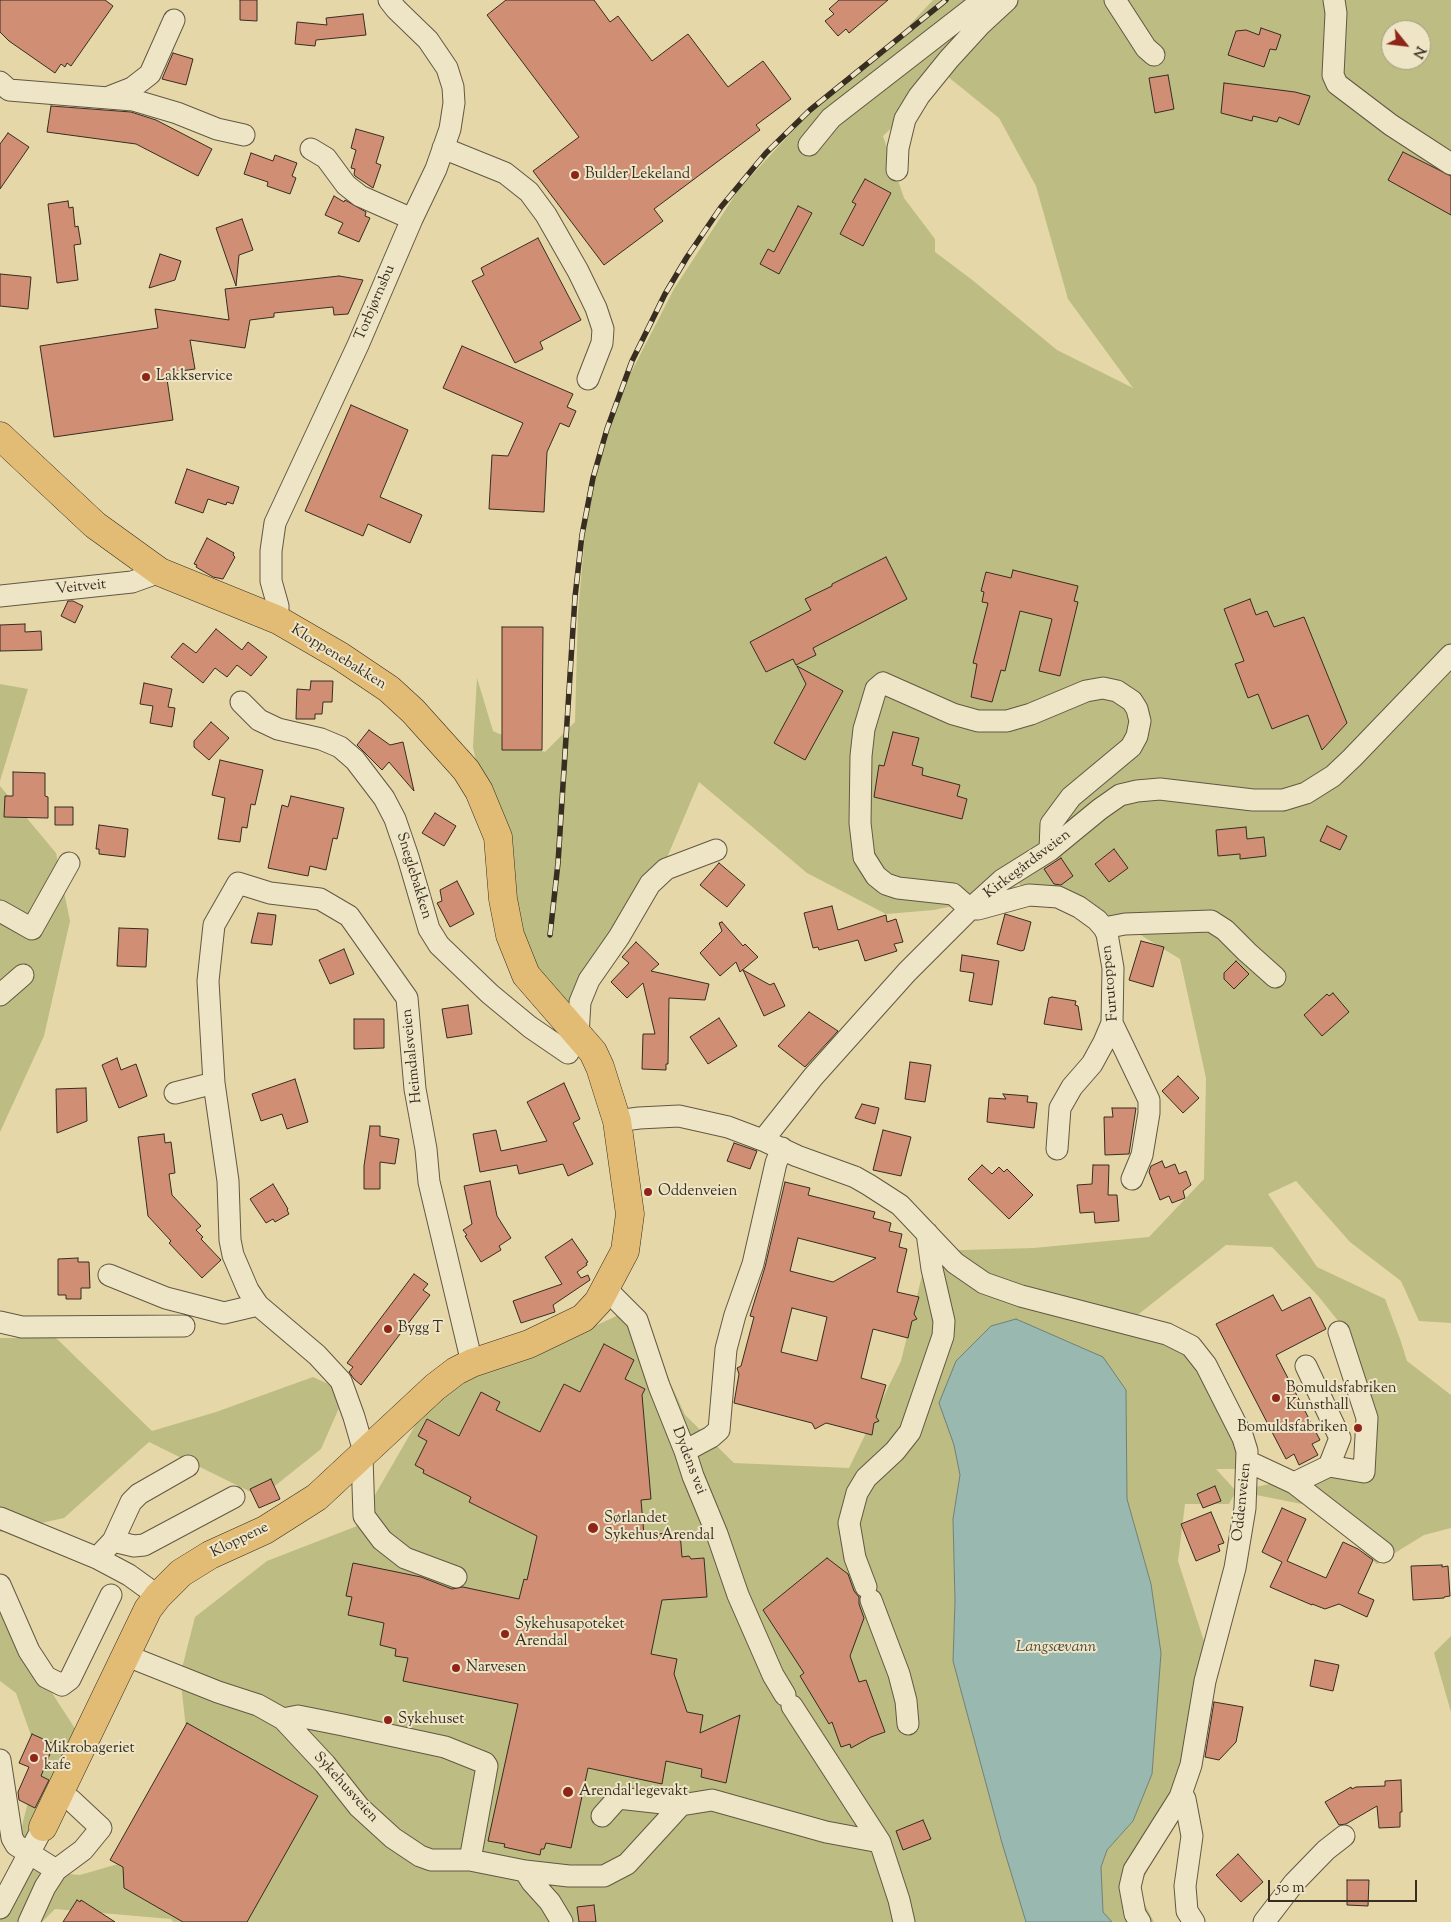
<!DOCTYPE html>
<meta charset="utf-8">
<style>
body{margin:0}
#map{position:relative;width:1451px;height:1922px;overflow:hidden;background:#e5d7a8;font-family:"Sorts Mill Goudy",serif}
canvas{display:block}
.north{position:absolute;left:1381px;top:20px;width:50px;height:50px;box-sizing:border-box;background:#eee5c6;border:1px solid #a59b84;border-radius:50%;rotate:119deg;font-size:14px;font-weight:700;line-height:20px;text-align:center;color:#372d21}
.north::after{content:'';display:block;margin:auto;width:18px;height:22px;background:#8f2418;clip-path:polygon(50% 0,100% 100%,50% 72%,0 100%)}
.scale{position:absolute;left:1268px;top:1880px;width:149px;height:22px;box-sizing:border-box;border:2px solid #372d21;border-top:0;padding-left:6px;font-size:15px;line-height:18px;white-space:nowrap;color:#372d21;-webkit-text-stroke:4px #eee5c6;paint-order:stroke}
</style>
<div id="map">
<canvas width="1451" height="1922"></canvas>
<div class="north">N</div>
<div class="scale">50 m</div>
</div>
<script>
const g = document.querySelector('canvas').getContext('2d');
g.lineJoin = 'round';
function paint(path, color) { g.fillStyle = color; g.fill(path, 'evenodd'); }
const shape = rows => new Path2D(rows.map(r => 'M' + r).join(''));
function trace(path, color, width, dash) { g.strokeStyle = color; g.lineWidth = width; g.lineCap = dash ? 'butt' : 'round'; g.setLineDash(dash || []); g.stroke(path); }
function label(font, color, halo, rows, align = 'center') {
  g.font = font + ' "Sorts Mill Goudy",serif'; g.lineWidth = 4; g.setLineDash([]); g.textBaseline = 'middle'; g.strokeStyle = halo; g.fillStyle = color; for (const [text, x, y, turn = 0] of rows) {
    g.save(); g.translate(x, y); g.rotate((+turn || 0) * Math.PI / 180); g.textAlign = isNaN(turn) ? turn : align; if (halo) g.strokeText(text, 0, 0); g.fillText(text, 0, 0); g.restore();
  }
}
paint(shape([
 [933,0,1451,0,1451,1323,1419,1321,1401,1281,1350,1242,1296,1181,1268,1194,1317,1267,1385,1299,1400,1339,1407,1361,1451,1395,1451,1528,1424,1535,1377,1564,1312,1506,1236,1491,1229,1504,1185,1504,1178,1561,1214,1672,1187,1783,1138,1891,1154,1922,1112,1922,1103,1913,1101,1867,1107,1850,1133,1821,1152,1774,1161,1653,1151,1584,1127,1499,1126,1390,954,1445,960,1475,953,1519,955,1601,953,1661,1002,1843,1026,1922,173,1922,171,1919,55,1909,42,1922,0,1922,0,1900,25,1860,16,1850,39,1758,16,1693,0,1681,0,1612,90,1752,25,1860,35,1871,80,1875,149,1855,193,1788,180,1676,195,1617,267,1561,357,1526,416,1424,430,1394,532,1355,636,1307,685,1415,734,1463,849,1468,901,1361,928,1251,1034,1248,1149,1237,1204,1179,1206,1078,1180,959,1129,928,1018,884,988,910,962,904,934,910,886,914,807,873,699,782,663,867,572,1011,536,971,498,863,473,747,477,678,493,731,495,732,545,752,575,722,578,612,588,502,621,392,674,289,739,189,816,106,903,32],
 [1391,30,1421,30,1421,60,1391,60],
 [947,76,999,118,1036,186,1068,299,1133,388,1057,350,971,279,935,252,935,239,904,198,883,136],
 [1226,1245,1272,1247,1319,1297,1347,1332,1376,1433,1351,1467,1236,1491,1216,1469,1238,1469,1238,1453,1223,1417,1190,1358,1135,1317],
 [0,684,28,689,0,781],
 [0,786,56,853,70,921,44,1036,0,1132],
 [0,1338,56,1338,152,1431,216,1412,313,1377,346,1392,321,1449,261,1497,149,1442,64,1518,0,1532],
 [1451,1636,1451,1712,1434,1653]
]), '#bcbc83');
const water = shape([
 [1016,1319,1103,1357,1126,1390,1127,1499,1151,1584,1161,1653,1152,1774,1133,1821,1107,1850,1101,1867,1103,1912,1112,1922,1026,1922,1002,1843,953,1661,955,1601,953,1519,960,1475,954,1445,939,1403,956,1361,991,1326,1016,1319]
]);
paint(water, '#98b8b0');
trace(water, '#718077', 1);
const building = shape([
 [0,0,105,0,113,6,71,66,67,63,65,67,61,64,55,73,9,41,0,32,0,0],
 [240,0,257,0,257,21,240,20,240,0],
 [506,0,594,0,610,22,618,16,652,61,688,34,728,87,763,61,791,99,756,125,760,130,654,209,663,221,604,265,533,171,579,137,487,15,506,0],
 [839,0,888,0,849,33,846,29,838,36,825,21,834,14,829,9,839,0],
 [363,14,366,35,316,40,315,46,295,44,297,22,327,25,326,18,363,14],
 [1261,28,1281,35,1276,50,1270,49,1264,67,1228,55,1236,31,1246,30,1259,35,1261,28],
 [173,53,193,59,186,85,162,79,173,53],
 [1168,75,1174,109,1155,113,1149,78,1168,75],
 [1224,83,1295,92,1310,96,1299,125,1279,117,1277,122,1253,116,1252,121,1221,113,1224,83],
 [51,106,131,112,156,120,212,149,198,176,136,144,47,132,51,106],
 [356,129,384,137,376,163,381,165,373,188,355,176,354,174,355,169,351,168,356,150,351,148,356,129],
 [8,133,29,147,0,189,0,144,8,133],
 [1403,152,1451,176,1451,215,1388,180,1403,152],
 [251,153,273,161,275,155,297,163,292,176,296,178,290,194,267,186,268,182,244,174,251,153],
 [865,179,891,193,863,246,840,234,856,204,852,202,865,179],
 [334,196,344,202,345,200,366,212,365,216,370,218,359,242,338,233,343,223,325,215,334,196],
 [68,201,69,208,73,207,75,227,78,226,81,244,74,245,78,280,57,283,48,204,68,201],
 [798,206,812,213,779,274,760,264,768,249,774,252,798,206],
 [242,219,253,250,239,255,236,286,216,228,242,219],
 [538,238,581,320,540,342,543,349,515,363,472,281,484,275,481,268,538,238],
 [160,254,181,261,175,280,149,288,160,254],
 [0,274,31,277,28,309,0,306,0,274],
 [339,276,363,280,348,314,334,315,333,307,274,313,274,317,250,320,245,348,190,340,195,369,174,372,175,378,167,379,173,420,54,437,40,346,158,328,155,309,229,320,225,289,339,276],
 [462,346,573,394,567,407,576,411,569,427,560,423,547,452,544,512,489,509,492,455,508,456,523,423,443,388,462,346],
 [351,405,408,430,380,497,422,515,410,543,368,524,363,536,305,511,351,405],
 [187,469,239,487,233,504,227,502,226,505,208,499,203,513,175,503,187,469],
 [207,538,234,553,233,555,235,557,223,579,213,577,196,567,197,565,194,564,207,538],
 [886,557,907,599,813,648,816,655,796,665,793,659,766,672,750,642,811,610,805,599,832,586,832,584,886,557],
 [1013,570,1078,586,1074,601,1078,602,1060,676,1039,671,1052,619,1020,611,1005,671,1001,670,992,702,971,697,977,664,973,663,988,603,982,602,984,592,981,591,986,572,1011,578,1013,570],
 [1250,599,1256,615,1267,611,1274,627,1304,617,1347,723,1322,750,1308,715,1272,729,1258,694,1248,698,1235,664,1244,661,1224,609,1250,599],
 [68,601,73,601,83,606,75,623,61,616,68,601],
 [25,624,25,632,41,631,42,650,0,651,0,625,25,624],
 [502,627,543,627,542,750,502,750,502,627],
 [216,629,242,650,248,642,267,657,251,676,237,665,227,677,215,668,203,683,171,657,183,643,196,653,216,629],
 [797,666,843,691,805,760,774,743,806,684,797,666],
 [311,681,333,681,332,702,323,702,322,714,315,714,315,719,296,719,297,689,310,690,311,681],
 [144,683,172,689,168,707,175,708,172,727,150,723,153,706,140,704,144,683],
 [211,722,229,738,209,760,194,747,194,741,211,722],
 [369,730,390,745,403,742,414,791,389,762,382,770,357,745,369,730],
 [893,732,919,738,912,765,923,768,922,775,960,785,957,796,967,799,962,819,874,797,879,765,884,766,893,732],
 [220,760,263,770,255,805,251,804,247,828,242,827,240,842,218,839,225,798,212,795,220,760],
 [13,772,45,773,45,796,48,797,48,818,4,817,5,796,13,796,13,772],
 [291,796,344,808,337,839,333,838,326,870,310,866,308,876,268,868,282,805,288,807,291,796],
 [55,807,73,807,73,825,55,825,55,807],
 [435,813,456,826,444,846,422,833,435,813],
 [99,825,128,829,125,857,99,854,99,849,96,849,99,825],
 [1327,826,1347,836,1340,850,1320,841,1327,826],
 [1246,827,1247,839,1264,837,1266,856,1240,859,1240,854,1218,856,1216,830,1246,827],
 [1114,849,1128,868,1109,882,1095,864,1114,849],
 [1061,858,1073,876,1061,885,1054,884,1044,869,1061,858],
 [719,863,745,885,727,907,700,885,719,863],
 [457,881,474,914,450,927,437,903,442,901,440,890,457,881],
 [832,906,838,930,886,915,887,922,896,919,903,942,894,944,897,951,865,961,858,940,819,950,818,947,813,948,804,913,832,906],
 [258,913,276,915,272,945,251,943,258,913],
 [1005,914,1031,922,1024,950,1021,951,997,944,1005,914],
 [722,922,743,946,745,944,758,957,740,972,736,962,720,976,700,953,722,931,719,923,722,922],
 [119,928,148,929,146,967,117,966,119,928],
 [1141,941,1164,947,1153,987,1129,980,1141,941],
 [636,942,659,964,651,971,709,984,705,1000,669,998,668,1064,666,1064,666,1070,642,1069,643,1034,655,1034,643,983,627,998,611,982,629,963,622,957,636,942],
 [344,949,354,974,330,984,319,960,344,949],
 [962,955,999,961,992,1005,969,1001,974,973,960,971,962,955],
 [1236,961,1249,974,1234,989,1224,979,1224,973,1236,961],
 [743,970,770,985,774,983,785,1006,764,1016,743,970],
 [1333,993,1349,1012,1322,1036,1304,1015,1327,994,1329,996,1333,993],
 [1052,997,1076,1001,1075,1005,1078,1006,1082,1030,1044,1024,1049,998,1052,997],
 [468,1005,472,1034,447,1038,442,1009,468,1005],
 [809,1012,838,1031,805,1067,778,1046,809,1012],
 [719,1018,737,1046,708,1064,690,1037,719,1018],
 [354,1019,384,1019,384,1048,354,1049,354,1019],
 [117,1058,121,1070,136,1064,147,1096,119,1108,102,1065,117,1058],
 [910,1062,931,1065,925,1102,905,1099,910,1062],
 [1178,1076,1199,1098,1183,1113,1162,1091,1178,1076],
 [295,1079,308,1122,287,1129,282,1114,261,1121,252,1094,295,1079],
 [564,1083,580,1119,573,1123,593,1164,568,1176,563,1164,519,1174,517,1165,480,1172,473,1134,496,1130,501,1151,547,1141,527,1102,564,1083],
 [86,1088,87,1121,57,1133,56,1089,86,1088],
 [1003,1094,1028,1096,1027,1102,1037,1103,1034,1128,987,1122,989,1098,1006,1099,1003,1094],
 [862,1104,879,1108,875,1124,855,1118,862,1104],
 [1112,1108,1136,1108,1129,1154,1105,1155,1104,1117,1113,1117,1112,1108],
 [370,1126,380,1126,380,1136,399,1139,395,1164,380,1162,380,1189,364,1189,364,1166,370,1126],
 [883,1130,911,1137,901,1176,873,1170,883,1130],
 [164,1134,165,1143,171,1142,173,1157,175,1173,169,1174,172,1195,201,1226,196,1230,203,1237,201,1239,221,1260,202,1278,169,1243,171,1241,148,1216,138,1137,164,1134],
 [734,1143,757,1151,750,1169,727,1161,734,1143],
 [1162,1161,1165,1168,1175,1164,1179,1174,1186,1171,1191,1185,1183,1191,1185,1198,1172,1203,1169,1196,1160,1200,1149,1172,1151,1166,1162,1161],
 [982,1165,992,1174,999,1167,1004,1172,1007,1169,1033,1195,1009,1219,968,1179,982,1165],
 [1093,1165,1109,1165,1108,1195,1117,1195,1119,1221,1095,1223,1094,1212,1080,1213,1077,1185,1092,1184,1093,1165],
 [490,1181,497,1216,511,1238,499,1246,501,1250,481,1262,465,1236,467,1235,463,1230,472,1224,464,1186,490,1181],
 [785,1182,810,1188,808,1195,875,1212,873,1218,891,1223,889,1231,902,1234,899,1247,907,1249,897,1292,919,1297,914,1314,917,1319,912,1321,908,1338,873,1329,861,1378,886,1385,876,1417,879,1421,874,1423,872,1435,826,1423,815,1429,812,1423,734,1403,739,1374,737,1368,741,1366,754,1317,750,1316,765,1267,785,1182],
 [798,1238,876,1258,833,1282,790,1271,798,1238],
 [792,1308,827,1317,817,1361,781,1352,792,1308],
 [273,1184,288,1209,287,1210,289,1214,275,1222,273,1219,266,1223,250,1199,273,1184],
 [572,1239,588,1262,586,1263,587,1265,577,1272,581,1278,588,1275,590,1280,553,1305,555,1312,521,1323,513,1301,562,1284,545,1257,572,1239],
 [78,1258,78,1262,89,1262,90,1288,81,1288,81,1299,66,1299,66,1295,58,1295,58,1259,78,1258],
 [414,1274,428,1284,423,1290,430,1295,361,1385,354,1379,349,1372,353,1367,347,1363,414,1274],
 [1273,1295,1282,1311,1310,1297,1326,1329,1276,1355,1320,1440,1312,1444,1318,1455,1299,1465,1294,1454,1286,1459,1216,1324,1273,1295],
 [604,1344,634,1360,625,1379,645,1389,642,1395,651,1499,641,1500,644,1535,680,1532,682,1557,689,1556,691,1559,704,1558,707,1597,662,1600,651,1654,677,1659,674,1674,687,1712,703,1715,700,1733,740,1715,726,1783,701,1777,702,1769,666,1761,662,1784,588,1768,571,1848,546,1843,544,1849,541,1849,540,1855,504,1847,505,1844,488,1841,518,1704,403,1681,408,1658,395,1656,396,1649,380,1645,384,1623,348,1615,352,1597,346,1596,353,1563,421,1577,452,1589,463,1587,519,1599,524,1579,527,1580,537,1536,469,1502,471,1497,423,1473,424,1470,415,1465,427,1441,418,1436,427,1419,459,1436,481,1392,500,1402,496,1410,540,1432,564,1384,580,1392,604,1344],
 [271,1479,280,1499,259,1508,250,1489,271,1479],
 [1215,1486,1221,1501,1203,1508,1197,1494,1215,1486],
 [1282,1508,1306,1519,1287,1561,1326,1578,1343,1542,1358,1549,1373,1560,1358,1593,1374,1600,1367,1617,1339,1604,1325,1609,1312,1604,1312,1605,1270,1587,1282,1562,1262,1552,1282,1508],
 [1211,1512,1224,1543,1218,1545,1220,1551,1196,1561,1181,1524,1211,1512],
 [827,1558,848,1574,854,1591,859,1597,859,1604,864,1618,850,1656,859,1682,866,1680,885,1732,871,1737,851,1748,850,1744,841,1747,832,1722,829,1724,800,1676,804,1673,763,1610,827,1558],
 [1442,1565,1442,1567,1448,1566,1450,1596,1444,1597,1444,1598,1413,1600,1411,1566,1442,1565],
 [1315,1660,1339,1665,1333,1691,1310,1686,1315,1660],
 [1214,1702,1243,1707,1236,1742,1219,1760,1205,1757,1214,1702],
 [187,1723,318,1796,247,1922,183,1922,124,1888,123,1867,110,1860,187,1723],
 [32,1734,54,1744,41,1776,49,1780,35,1808,19,1800,18,1792,29,1767,19,1763,32,1734],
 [1401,1780,1402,1812,1400,1812,1400,1827,1379,1828,1377,1806,1346,1824,1339,1825,1325,1802,1351,1787,1352,1789,1356,1787,1385,1786,1385,1781,1401,1780],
 [923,1820,931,1839,903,1850,896,1831,923,1820],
 [1238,1854,1263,1882,1241,1902,1216,1875,1238,1854],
 [1347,1880,1369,1880,1368,1906,1347,1905,1347,1880],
 [77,1900,80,1902,81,1900,115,1922,63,1922,77,1900],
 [594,1905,596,1922,579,1922,577,1907,594,1905]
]);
paint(building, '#d08f74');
trace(building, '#372d21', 1);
const minor = shape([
 [1115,0,1146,48,1154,55],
 [1334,0,1336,13,1333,75,1337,84,1391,125,1451,164],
 [0,82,9,90,133,100,177,113,217,129,244,135],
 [109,97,132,88,150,74,174,20],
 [809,145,831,118,983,0],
 [443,148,505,173,529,192,546,215,578,271,596,308,603,329,602,343,588,379],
 [311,149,326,158,346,185,360,196,412,219],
 [897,170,898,148,905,119,919,96,949,59,981,24,1007,0],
 [0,596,132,582,160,572],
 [278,620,278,606,271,581,271,551,275,523,358,345,412,219,436,169,450,129,454,103,453,87,447,68,428,40,396,9,389,0],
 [241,702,259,720,278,729,321,739,340,747,355,760,384,798,395,819,408,857,429,929,439,945,490,994,530,1027,568,1053,578,1036,580,1002,589,980,619,937,650,884,666,869,716,850],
 [1050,850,1051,824,1071,797,1131,747,1137,736,1140,721,1137,709,1132,701,1117,691,1103,688,1086,691,1031,714,1007,721,978,721,953,714,883,683,876,689,864,729,861,756,860,823,864,857,876,876,886,884,898,888,953,894,970,909,978,909,1029,895,1058,897,1079,907,1097,920,1104,928,1107,934,1113,968,1112,1023,1149,1100,1149,1113,1142,1155,1132,1179],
 [0,911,32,929,69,863],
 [1104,928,1125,924,1211,921,1225,930,1247,952,1275,977],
 [0,995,23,975],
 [214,1083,228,1181,230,1240,233,1255,248,1290,258,1305],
 [175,1093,214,1083,208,981,214,925,238,883,270,893,320,899,349,916,407,998,415,1089,426,1149,429,1182,472,1363],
 [617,1121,639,1118,679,1116,728,1127,765,1141,767,1135,813,1077,907,972,970,909,1002,880,1050,850,1100,809,1120,795,1137,791,1160,789,1253,800,1283,800,1306,793,1333,776,1352,758,1451,655],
 [765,1141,797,1156,855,1177,869,1185,900,1205,955,1263,984,1283,1021,1296,1167,1334,1191,1346,1206,1365,1243,1438,1247,1451,1245,1508,1235,1568,1205,1681,1191,1765,1180,1797,1134,1870,1130,1887,1135,1914,1140,1922],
 [1057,1149,1060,1108,1072,1087,1092,1064,1104,1042,1112,1023],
 [109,1275,166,1298,224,1313,258,1305,317,1355,341,1381,354,1417,365,1455],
 [605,1291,612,1295,637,1320,659,1386,685,1451,693,1476,717,1534,738,1595,773,1675,785,1695],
 [0,1322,22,1327,184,1326],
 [1306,1366,1340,1438,1329,1466],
 [685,1451,711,1437,719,1430,726,1349,735,1315,753,1264,776,1163,782,1148],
 [362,1457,364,1516,382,1540,405,1558,456,1577],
 [1247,1461,1294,1483,1383,1552],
 [1294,1483,1329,1466,1364,1472,1367,1418,1339,1332],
 [0,1518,97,1558,129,1575,158,1596],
 [113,1541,131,1502,139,1494,188,1466],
 [97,1558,113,1541,134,1546,144,1545,234,1497],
 [0,1585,29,1651,46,1677,62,1685,70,1679,111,1595],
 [866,1587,855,1558,849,1523,857,1493,866,1478,895,1451,910,1432,943,1336,944,1321,932,1269,927,1233],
 [871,1600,899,1674,906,1701,908,1724],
 [125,1655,218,1692,258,1705,283,1719,325,1764,359,1807,393,1838,420,1856,431,1860,470,1860,525,1871,569,1876,604,1876,627,1864,681,1805,712,1800,826,1832,880,1842],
 [792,1706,880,1842,899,1900,904,1922],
 [283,1719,298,1716,343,1725,445,1747,485,1763,487,1766,470,1860],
 [0,1760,12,1838,16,1845,56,1870],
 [1180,1797,1185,1799,1192,1836,1185,1886,1187,1911,1194,1922],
 [602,1816,618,1798,681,1805],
 [525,1871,532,1882,550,1902,562,1922],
 [0,1908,43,1827],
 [29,1922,45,1887,56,1870,83,1850,101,1828,71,1800,59,1792],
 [1264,1922,1294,1883,1326,1850,1344,1836]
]);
const major = shape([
 [0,436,95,525,160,572,278,620,340,656,389,689,413,711,466,770,479,791,498,837,503,899,510,935,526,975,593,1052,600,1067,617,1121,630,1214,625,1251,598,1302,583,1318,529,1344,472,1363,456,1371,435,1387,317,1497,265,1530,210,1555,181,1573,158,1596,148,1609,43,1827]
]);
trace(minor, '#625843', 23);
trace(major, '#372d21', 29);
trace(minor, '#eee5c6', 21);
trace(major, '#e2bc74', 28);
const rail = shape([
 [550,935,558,863,575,597,582,535,593,478,607,429,632,361,665,294,687,257,721,207,766,153,810,110,946,0]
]);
trace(rail, '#372d21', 5.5);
trace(rail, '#eee5c6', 4, [11]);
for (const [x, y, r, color] of [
 [575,175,5,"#8f2418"],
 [146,377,5,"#8f2418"],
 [648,1192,5,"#8f2418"],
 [388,1329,5,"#8f2418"],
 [1276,1398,5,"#8f2418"],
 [1358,1428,5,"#8f2418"],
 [593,1528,6,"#8f2418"],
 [505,1634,5,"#8f2418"],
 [456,1668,5,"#8f2418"],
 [388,1720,5,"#8f2418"],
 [34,1758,5,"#8f2418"],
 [568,1792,6,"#8f2418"]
]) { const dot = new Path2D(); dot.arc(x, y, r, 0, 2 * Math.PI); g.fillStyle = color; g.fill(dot); trace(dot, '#eee5c6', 2); }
label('15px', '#372d21', '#eee5c6', [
 ["Bulder Lekeland",585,175],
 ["Lakkservice",156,377],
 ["Oddenveien",658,1192],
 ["Bygg T",398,1329],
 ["Bomuldsfabriken",1286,1389],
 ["Kunsthall",1286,1406],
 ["Bomuldsfabriken",1348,1428,"right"],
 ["Sørlandet",604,1519],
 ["Sykehus Arendal",604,1536],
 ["Sykehusapoteket",515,1625],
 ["Arendal",515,1642],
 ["Narvesen",466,1668],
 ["Sykehuset",398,1720],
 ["Mikrobageriet",44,1749],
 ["kafe",44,1766],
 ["Arendal legevakt",579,1792]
], 'left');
label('15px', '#372d21', '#eee5c6', [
 ["Torbjørnsbu",376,303,-67],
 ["Veitveit",81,588,-6],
 ["Kloppenebakken",338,658,32],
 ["Kirkegårdsveien",1028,865,-37],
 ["Sneglebakken",413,876,73],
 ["Furutoppen",1111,983,-95],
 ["Heimdalsveien",413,1056,-96],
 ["Dydens vei",688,1461,69],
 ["Oddenveien",1243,1502,-84],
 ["Kloppene",240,1541,-26],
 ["Sykehusveien",345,1788,48]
]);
label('italic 16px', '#4a493e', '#eee5c6', [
 ["Langsævann",1056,1648]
]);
</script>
